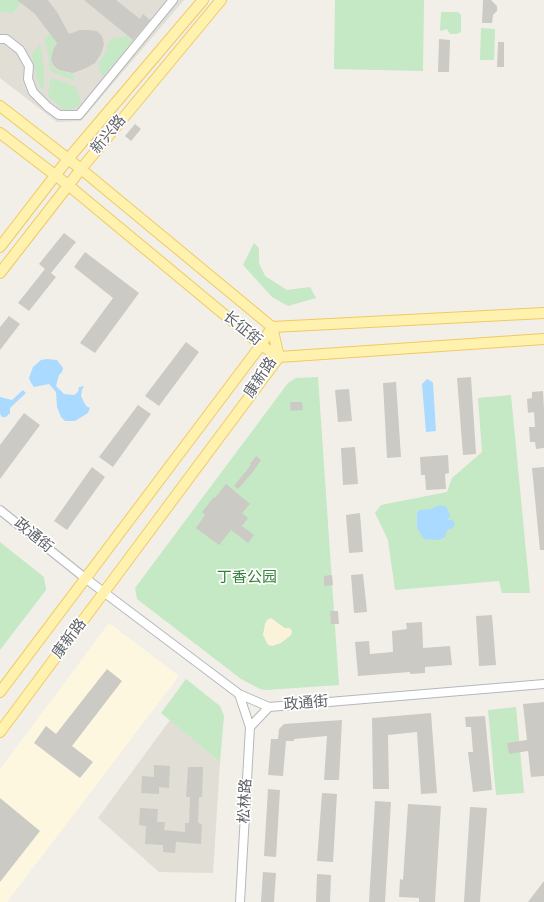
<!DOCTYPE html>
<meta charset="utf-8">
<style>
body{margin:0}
canvas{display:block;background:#f1efe8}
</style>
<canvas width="544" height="902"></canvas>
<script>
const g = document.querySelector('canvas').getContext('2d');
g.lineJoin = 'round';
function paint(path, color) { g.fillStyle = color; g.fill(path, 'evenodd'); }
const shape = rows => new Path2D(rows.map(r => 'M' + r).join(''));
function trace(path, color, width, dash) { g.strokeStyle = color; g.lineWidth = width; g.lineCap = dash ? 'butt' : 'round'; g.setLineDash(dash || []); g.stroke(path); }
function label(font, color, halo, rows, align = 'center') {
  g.font = font + ' Jost,"Noto Sans SC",sans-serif'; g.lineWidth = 3.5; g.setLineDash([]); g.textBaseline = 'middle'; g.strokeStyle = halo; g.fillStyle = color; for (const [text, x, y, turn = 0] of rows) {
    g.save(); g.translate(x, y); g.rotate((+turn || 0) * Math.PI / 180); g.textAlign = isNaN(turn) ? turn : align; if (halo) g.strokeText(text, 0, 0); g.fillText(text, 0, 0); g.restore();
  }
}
paint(shape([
 [109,623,179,676,7,902,0,902,0,769]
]), '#fef7e0');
paint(shape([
 [0,0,184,0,81,121,57,122,0,78],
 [170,720,220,762,213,873,159,872,98,818]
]), '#e1ded6');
paint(shape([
 [0,0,18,0,21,2,13,13,0,12],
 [335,0,424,0,423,71,334,69],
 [441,12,458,12,461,15,461,32,457,34,450,34,447,29,440,31],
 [481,28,495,29,494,60,480,60],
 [51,32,57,41,52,52,50,60,53,67,57,70,72,74,75,81,52,72,50,70,47,48,44,39],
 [127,36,130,40,131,40,134,42,131,44,103,76,101,74,98,64,105,54,110,39],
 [40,44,44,68,44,89,42,89,37,80,32,54],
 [52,78,75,86,81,103,70,111,64,110,48,96,50,80],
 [254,243,259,248,259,263,265,276,287,290,310,287,316,298,288,306,272,297,243,265],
 [318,377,339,685,266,690,260,689,241,679,137,599,135,588,288,383,296,378],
 [511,395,530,593,502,593,499,581,395,590,388,540,375,513,381,505,447,492,452,478,482,452,478,398],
 [0,542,44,577,46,590,0,650],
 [186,679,220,706,224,716,220,762,161,713],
 [516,707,524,793,496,795,488,710]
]), '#c5e8c5');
paint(shape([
 [271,618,285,628,290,628,292,631,291,635,281,643,272,646,268,645,263,635,265,624,267,620]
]), '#fbf3d9');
paint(shape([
 [47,359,57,360,63,368,62,372,59,375,56,386,64,394,74,395,78,392,79,387,84,386,82,390,81,396,86,406,90,408,88,413,75,421,65,421,61,417,57,407,56,392,49,384,34,387,31,383,29,378,33,367,41,360],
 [427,379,431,381,433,383,436,431,426,432,422,384],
 [23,390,26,393,10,408,10,413,6,417,2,417,0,414,0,397,12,400],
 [439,505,446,507,450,515,449,518,447,520,453,520,455,525,451,529,447,530,445,537,439,540,424,539,417,528,417,512,420,510,431,509]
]), '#aadaff');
paint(shape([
 [17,0,48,0,57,12,69,34,80,30,89,30,97,31,102,36,104,44,101,54,95,63,86,68,73,73,59,70,53,65,51,59,53,50,57,43,35,14],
 [84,0,116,0,140,19,143,14,150,20,133,40],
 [483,0,491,0,497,6,497,11,493,15,492,23,482,23],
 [439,39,450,40,449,72,438,72],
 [498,42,504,42,504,67,497,67],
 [135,124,141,129,131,141,125,136],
 [64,233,76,242,51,273,56,277,29,311,18,303,45,269,39,264],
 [85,252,139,293,95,353,80,343,113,298,74,267],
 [9,316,20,324,0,350,0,327],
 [186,342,199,352,159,406,145,396],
 [471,377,476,454,463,455,457,378],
 [396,382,401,457,387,458,383,383],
 [349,389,352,421,338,422,335,390],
 [543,391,544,409,544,448,536,449,535,442,530,442,529,427,535,427,534,412,528,413,527,399,532,398,532,392],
 [290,402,302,402,303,410,291,411],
 [138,405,151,414,113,467,99,457],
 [24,413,40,425,0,479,0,445],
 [355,447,358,484,343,485,341,448],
 [448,455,449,473,445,474,446,489,426,490,425,475,421,475,420,457],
 [256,456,261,460,252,473,238,489,234,486,251,465,250,464],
 [92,467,105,477,67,530,54,521],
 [544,467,544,550,540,550,532,468],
 [226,484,250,504,242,513,248,518,242,526,254,535,248,543,231,530,219,545,196,528,205,515,202,512,214,497,215,498],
 [360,513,363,552,349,553,346,515],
 [363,574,367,612,354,613,351,575],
 [332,575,333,585,324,586,324,576],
 [330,611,338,611,339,624,331,624],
 [492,615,496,665,479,666,476,616],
 [422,622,423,648,450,646,452,665,425,667,425,673,410,674,410,672,358,676,355,642,369,641,370,654,393,652,392,631,407,629,406,623],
 [107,669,122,681,72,746,93,762,80,778,34,743,46,726,56,734],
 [544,702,544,776,531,777,528,751,509,754,507,743,527,740,523,704],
 [431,713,437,793,421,794,417,732,388,735,389,789,373,789,372,718],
 [485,716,492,790,473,792,468,752,473,752,471,727,466,727,465,717],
 [342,720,339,780,324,780,327,736,294,739,294,741,286,741,283,776,268,775,271,739,278,739,279,729,284,724],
 [154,765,170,766,169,788,159,787,159,794,141,793,142,776,154,777],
 [188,767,203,767,202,797,199,797,198,823,202,824,201,844,176,842,175,853,163,852,163,845,145,844,146,826,139,825,140,808,158,809,157,822,165,822,164,830,185,832,185,823,189,823,190,797,186,797],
 [268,789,280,790,276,857,264,856],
 [322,793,337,794,333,862,317,861],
 [0,798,40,831,0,882],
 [375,801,391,802,385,902,369,902],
 [408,804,441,806,435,902,419,902,419,898,399,897,400,879,403,880],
 [470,807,487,808,480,902,464,902],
 [263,872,276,873,274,902,261,902],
 [317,874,331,875,330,902,316,902],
 [544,881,544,902,528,902]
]), '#cccac5');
const minor = shape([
 [0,39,6,39,20,50,29,66,28,79,33,92,48,107,59,115,79,115,173,0],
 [0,510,85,578,239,694,269,707,544,684],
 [239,694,250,727],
 [240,902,250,727,269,707]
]);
const major = shape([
 [0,106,81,169,272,327,544,313],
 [0,133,68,185,261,345,279,357,544,339],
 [0,247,68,159,203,0],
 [0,273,81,169,221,0],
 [0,692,261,345,272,327],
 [0,732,279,357,272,327]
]);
trace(minor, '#b5b8bc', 10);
trace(major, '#f2c960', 12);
trace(minor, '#fff', 8);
trace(major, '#fff2af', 10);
label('15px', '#5f6368', '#fff', [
 ["新兴路",109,135,-50],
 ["长征街",242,329,39],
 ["康新路",261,378,-56],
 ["政通街",33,536,39],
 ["康新路",70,639,-53],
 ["政通街",306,704,-5],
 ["松林路",246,801,-87]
]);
label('15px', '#348238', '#fff', [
 ["丁香公园",247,578]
]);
</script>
